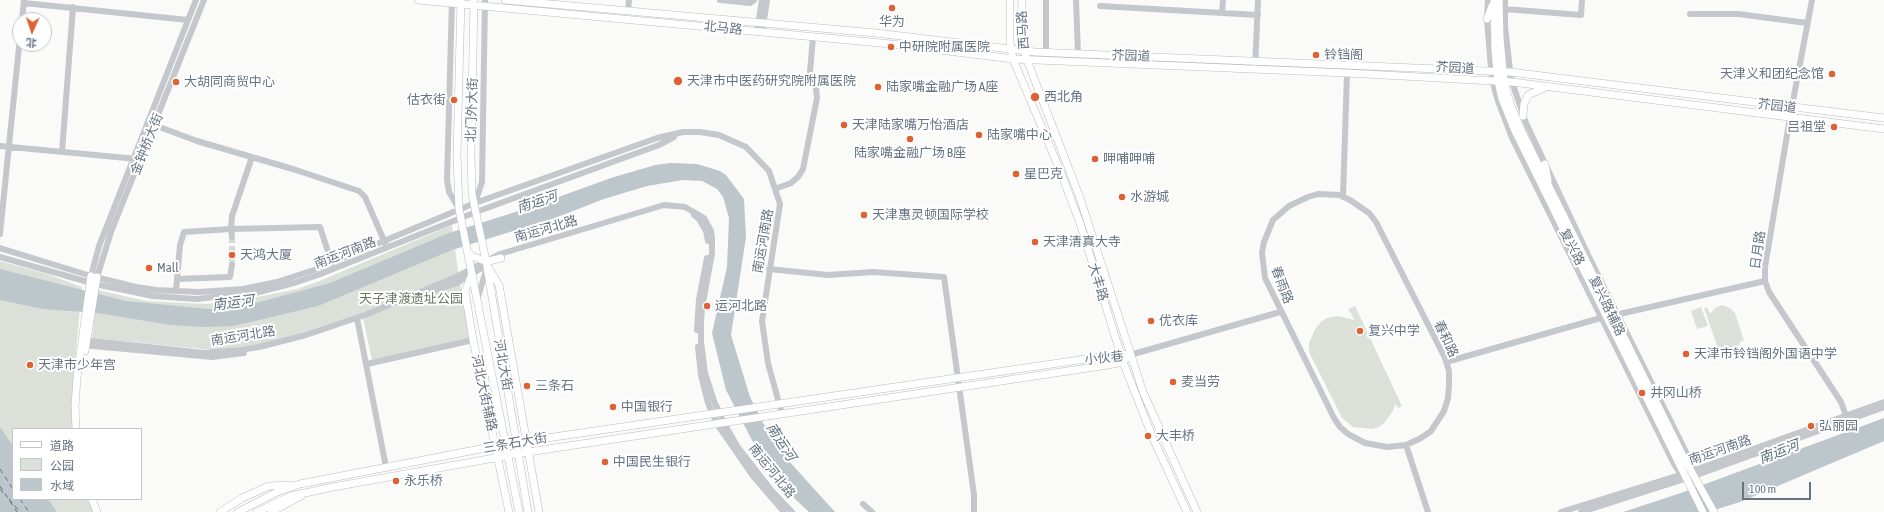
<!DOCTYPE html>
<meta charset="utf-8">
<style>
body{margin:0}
#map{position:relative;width:1884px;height:512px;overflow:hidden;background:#fafaf8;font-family:"Asap Condensed","Noto Sans SC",sans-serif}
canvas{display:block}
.legend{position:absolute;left:12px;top:428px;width:130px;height:72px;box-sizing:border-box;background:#fff;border:1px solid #c2c7cd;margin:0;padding:5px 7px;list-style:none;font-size:12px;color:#667482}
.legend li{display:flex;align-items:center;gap:8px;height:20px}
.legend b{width:20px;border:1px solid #c2c7cd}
.north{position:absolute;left:12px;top:12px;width:40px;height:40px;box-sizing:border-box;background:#fff;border:1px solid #c2c7cd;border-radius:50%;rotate:183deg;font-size:11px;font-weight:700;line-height:16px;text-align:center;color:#667482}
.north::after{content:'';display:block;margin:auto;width:14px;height:18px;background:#df6032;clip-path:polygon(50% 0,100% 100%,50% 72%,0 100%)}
.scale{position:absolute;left:1742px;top:482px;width:69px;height:18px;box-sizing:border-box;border:2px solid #667482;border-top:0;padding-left:5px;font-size:12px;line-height:14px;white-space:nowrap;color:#667482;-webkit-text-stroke:3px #fff;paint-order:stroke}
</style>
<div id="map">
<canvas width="1884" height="512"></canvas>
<ul class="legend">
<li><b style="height:5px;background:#fff"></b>道路</li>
<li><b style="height:11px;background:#dbe1d9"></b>公园</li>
<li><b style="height:11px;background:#bdc6cb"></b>水域</li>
</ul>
<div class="north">北</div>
<div class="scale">100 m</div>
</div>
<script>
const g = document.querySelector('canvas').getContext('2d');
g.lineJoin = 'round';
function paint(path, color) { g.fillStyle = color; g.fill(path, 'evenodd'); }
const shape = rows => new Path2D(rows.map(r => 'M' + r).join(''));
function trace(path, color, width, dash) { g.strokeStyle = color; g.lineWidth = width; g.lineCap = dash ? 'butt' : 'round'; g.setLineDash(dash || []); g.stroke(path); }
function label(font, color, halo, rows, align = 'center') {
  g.font = font + ' "Asap Condensed","Noto Sans SC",sans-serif'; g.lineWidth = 4; g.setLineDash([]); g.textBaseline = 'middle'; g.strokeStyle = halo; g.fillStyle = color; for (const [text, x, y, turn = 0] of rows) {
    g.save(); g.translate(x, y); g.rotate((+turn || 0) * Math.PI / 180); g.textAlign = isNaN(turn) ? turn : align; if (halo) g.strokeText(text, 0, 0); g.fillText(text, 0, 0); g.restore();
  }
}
paint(shape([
 [452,225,458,271,469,339,372,360,362,314,310,331,256,345,212,350,92,338,98,290,146,301,207,304,243,300,297,289,317,282],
 [0,261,47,274,82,287,72,394,73,429,13,429,13,499,88,499,93,512,0,512],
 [1722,305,1730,308,1735,313,1744,341,1741,341,1737,348,1733,350,1722,349,1723,353,1720,354,1704,308,1707,307,1710,314,1715,308],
 [1355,306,1402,406,1398,408,1395,404,1393,411,1384,423,1379,427,1372,429,1353,427,1342,418,1309,352,1309,343,1315,329,1321,322,1327,318,1337,316,1355,320,1348,309],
 [1701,307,1708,326,1697,329,1691,311]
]), '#dbe1d9');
paint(shape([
 [671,163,697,164,720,171,726,175,744,199,746,237,731,335,750,397,763,423,788,460,835,512,809,512,795,499,755,446,726,390,712,333,727,267,729,218,723,197,717,189,702,181,683,180,647,186,604,199,555,218,452,250,318,306,234,326,202,327,171,325,97,313,43,309,0,300,0,269,126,301,209,309,241,307,330,283,449,233,528,208,611,178,655,165],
 [1884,418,1884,441,1740,502,1708,512,1623,512,1681,493],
 [0,427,13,446,13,499,48,499,57,512,0,512]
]), '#bdc6cb');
trace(shape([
 [0,469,13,489],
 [0,486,17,512],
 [0,489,4,494],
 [9,499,20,512],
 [20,499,29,512]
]), '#60737c', 1, [5, 4]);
trace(shape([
 [232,237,232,264]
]), '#d5d8da', 6, [6, 3]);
const major = shape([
 [418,0,891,44,1013,59,1347,73,1512,82,1884,129],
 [461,0,457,154,459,209,519,512],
 [474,0,471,154,472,194,486,261,528,512],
 [505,0,876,33,1035,52,1510,72,1884,118],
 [1010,0,1010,43,1013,59,1059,168,1080,223,1123,362,1152,436,1187,512],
 [1022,0,1021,38,1027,60,1080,198,1143,392,1197,512],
 [1494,0,1495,51,1498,81,1502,99,1515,131,1703,512],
 [1499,0,1500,38,1504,82,1510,103,1521,130,1685,460,1714,512],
 [1487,19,1492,6],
 [1523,116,1524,104,1528,95,1544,88],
 [1545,164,1548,181],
 [467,251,472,256,482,260,489,261,501,258],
 [488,267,499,285,539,512],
 [472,274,465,291,473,340,509,512],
 [85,351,97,277],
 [76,429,75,406,77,378,91,276],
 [508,455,1108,365,1123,362,1130,355],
 [92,499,97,512],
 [220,512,242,498,269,486,290,485],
 [238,512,277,492,300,484,506,444,1120,354,1130,355],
 [257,512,291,496,333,487,511,455],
 [271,512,301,496]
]);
trace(major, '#b9bdc1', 8);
trace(shape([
 [452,0,447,180,449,192,459,209],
 [720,0,750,3,754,0],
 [1076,0,1078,54],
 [1488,0,1487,19,1492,80,1498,101,1512,138,1674,464,1681,475,1687,478],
 [1505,0,1505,26,1511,79,1526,123,1590,259,1689,458,1694,470,1694,475],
 [1812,0,1790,117,1765,267,1765,281,1769,292,1841,402,1848,421],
 [24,3,188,20],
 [1100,6,1258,15],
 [1504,9,1581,15,1582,0],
 [628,11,629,0],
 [1222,13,1223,0],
 [1690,14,1738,14,1807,23],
 [22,20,24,0],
 [757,32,762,0],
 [762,33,767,0],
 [1046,52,1046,0],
 [1255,69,1258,0],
 [154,125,197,141,296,170,359,191,365,197,386,245],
 [0,146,137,159],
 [62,152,73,7],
 [775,189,791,183,798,177,803,169,817,98,816,88,810,72,813,37],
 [1318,194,1340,195,1350,200,1369,213,1376,222,1445,358,1449,371,1449,385,1448,398,1444,411,1431,431,1421,438,1406,445,1387,447,1365,443,1348,434,1340,427,1334,418,1265,278,1262,253,1264,242,1273,220,1289,206,1308,197,1318,194],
 [1343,197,1347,73],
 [475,203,482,182,485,0],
 [694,215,699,219,706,231,708,241],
 [0,234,20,37],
 [232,237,231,229,320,227,332,264],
 [0,248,91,276,136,287,156,290,199,292,243,289,277,282,314,270,475,203,657,138,683,132,700,132,719,135,746,147,769,171,780,204,762,321,768,363,782,414],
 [0,257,95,284,153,296,196,299,255,293,294,283,318,275,476,212,659,145,674,137],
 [769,269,828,275,873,272,944,277,974,495,974,512],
 [91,276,99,246,196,0],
 [97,277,111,232,204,0],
 [177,279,180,245,184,232,231,229,232,216,252,157],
 [436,290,457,283,485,266],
 [176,291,177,279,230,277,232,264],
 [478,297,487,267],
 [1615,315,1765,281],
 [357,318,386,467],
 [697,330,699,299,707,258],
 [83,340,204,353,240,350,259,347,306,335,365,315,456,277,500,254,664,205,685,207,704,218,711,231,712,239,712,253,702,308,701,321,701,342,705,373,714,401,724,423,737,446,772,491,792,512],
 [82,345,212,357,244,353],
 [698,347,701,375,708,403,717,424,753,476,784,512],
 [1130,355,1280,312],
 [1446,362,1604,317],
 [367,364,473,340],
 [1406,445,1428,512],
 [1692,471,1884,402],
 [863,504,872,512],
 [1561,512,1683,474],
 [1581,512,1694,476,1884,407]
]), '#c4c7cb', 6);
trace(major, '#fff', 7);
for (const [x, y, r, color] of [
 [892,8,4,"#df6032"],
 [891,47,4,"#df6032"],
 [1316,55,4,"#df6032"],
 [1832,74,4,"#df6032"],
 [678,81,5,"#df6032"],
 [176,82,4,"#df6032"],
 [878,87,4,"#df6032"],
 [1035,97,5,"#df6032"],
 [454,100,4,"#df6032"],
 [844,125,4,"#df6032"],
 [1834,127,4,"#df6032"],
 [979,135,4,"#df6032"],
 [910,139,4,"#df6032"],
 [1095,159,4,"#df6032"],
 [1016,174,4,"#df6032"],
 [1122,197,4,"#df6032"],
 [864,215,4,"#df6032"],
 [1035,242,4,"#df6032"],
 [232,255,4,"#df6032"],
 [149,268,4,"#df6032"],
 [707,306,4,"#df6032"],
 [1151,321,4,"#df6032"],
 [1360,331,4,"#df6032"],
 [1686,354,4,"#df6032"],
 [30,365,4,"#df6032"],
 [1173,382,4,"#df6032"],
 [527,386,4,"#df6032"],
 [1642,393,4,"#df6032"],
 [613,407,4,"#df6032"],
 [1811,426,4,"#df6032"],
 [1148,436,4,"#df6032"],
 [605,462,4,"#df6032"],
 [396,481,4,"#df6032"]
]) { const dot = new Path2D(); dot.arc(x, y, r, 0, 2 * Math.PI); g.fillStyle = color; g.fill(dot); trace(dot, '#fff', 1.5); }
label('13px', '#667482', '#fff', [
 ["华为",892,22,"center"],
 ["中研院附属医院",899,47],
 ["铃铛阁",1324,55],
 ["天津义和团纪念馆",1824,74,"right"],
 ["天津市中医药研究院附属医院",687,81],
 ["大胡同商贸中心",184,82],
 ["陆家嘴金融广场 A座",886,87],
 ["西北角",1044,97],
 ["估衣街",446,100,"right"],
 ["天津陆家嘴万怡酒店",852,125],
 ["吕祖堂",1826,127,"right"],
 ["陆家嘴中心",987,135],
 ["陆家嘴金融广场 B座",910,153,"center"],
 ["呷哺呷哺",1103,159],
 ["星巴克",1024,174],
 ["水游城",1130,197],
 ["天津惠灵顿国际学校",872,215],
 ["天津清真大寺",1043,242],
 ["天鸿大厦",240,255],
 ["Mall",157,268],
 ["运河北路",715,306],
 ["优衣库",1159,321],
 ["复兴中学",1368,331],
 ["天津市铃铛阁外国语中学",1694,354],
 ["天津市少年宫",38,365],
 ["麦当劳",1181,382],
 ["三条石",535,386],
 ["井冈山桥",1650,393],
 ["中国银行",621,407],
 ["弘丽园",1819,426],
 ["大丰桥",1156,436],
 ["中国民生银行",613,462],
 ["永乐桥",404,481]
], 'left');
label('13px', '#667482', '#fff', [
 ["北马路",723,28,6],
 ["西马路",1023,30,-94],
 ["芥园道",1131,56,2],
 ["芥园道",1455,68,3],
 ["芥园道",1777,106,7],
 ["北门外大街",472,110,-88],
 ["金钟桥大街",147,144,-68],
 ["南运河北路",546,229,-16],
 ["南运河南路",763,241,-80],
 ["复兴路",1572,247,63],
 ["日月路",1758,250,-82],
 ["南运河南路",345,253,-21],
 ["大丰路",1098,282,73],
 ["春雨路",1282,285,69],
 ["复兴路辅路",1607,306,64],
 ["南运河北路",243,336,-9],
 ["春和路",1446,339,65],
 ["小伙巷",1104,358,-6],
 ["河北大街",503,365,80],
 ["河北大街辅路",484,393,78],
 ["三条石大街",515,443,-10],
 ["南运河南路",1720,450,-19],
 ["南运河北路",772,471,51]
]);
label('13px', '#677a64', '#fff', [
 ["天子津渡遗址公园",411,299]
]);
label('italic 14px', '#60737c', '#fff', [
 ["南运河",537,202,-18],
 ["南运河",233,303,-7],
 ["南运河",781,442,57],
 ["南运河",1779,452,-21]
]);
</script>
